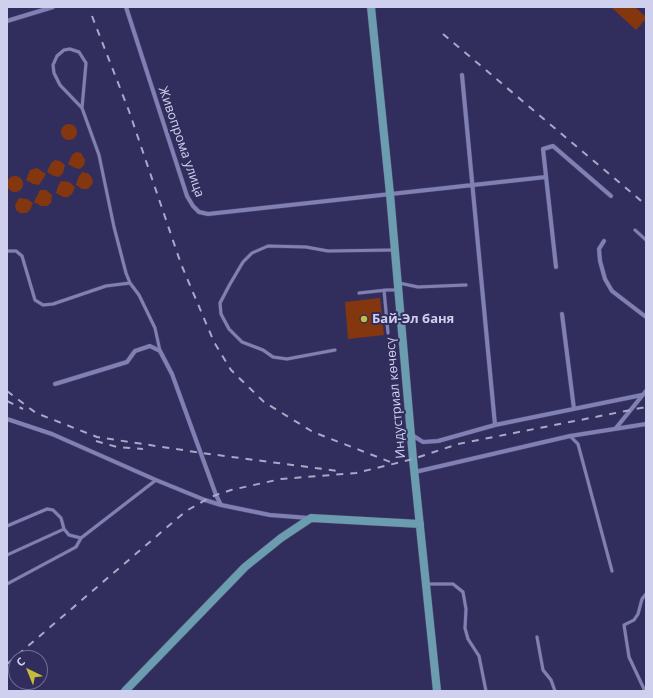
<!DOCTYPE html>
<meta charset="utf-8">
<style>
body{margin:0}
#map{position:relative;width:653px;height:698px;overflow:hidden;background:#312e5d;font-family:"Open Sans",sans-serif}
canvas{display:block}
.frame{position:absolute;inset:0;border:8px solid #cfd0ed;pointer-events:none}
.north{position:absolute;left:8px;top:650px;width:40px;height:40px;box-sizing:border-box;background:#312e5d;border:1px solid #706f97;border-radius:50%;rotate:317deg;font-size:11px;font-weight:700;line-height:16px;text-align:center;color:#cfd0ed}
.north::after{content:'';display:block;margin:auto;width:14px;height:18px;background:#c7bb3b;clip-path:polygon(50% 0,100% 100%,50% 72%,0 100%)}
</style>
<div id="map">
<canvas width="653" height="698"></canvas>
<div class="frame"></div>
<div class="north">С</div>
</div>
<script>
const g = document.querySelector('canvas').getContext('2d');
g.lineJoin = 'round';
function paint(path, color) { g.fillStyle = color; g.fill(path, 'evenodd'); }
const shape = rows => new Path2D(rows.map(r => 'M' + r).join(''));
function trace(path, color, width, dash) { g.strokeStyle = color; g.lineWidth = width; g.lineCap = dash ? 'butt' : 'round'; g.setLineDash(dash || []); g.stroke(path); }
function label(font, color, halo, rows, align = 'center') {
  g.font = font + ' "Open Sans",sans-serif'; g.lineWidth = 4; g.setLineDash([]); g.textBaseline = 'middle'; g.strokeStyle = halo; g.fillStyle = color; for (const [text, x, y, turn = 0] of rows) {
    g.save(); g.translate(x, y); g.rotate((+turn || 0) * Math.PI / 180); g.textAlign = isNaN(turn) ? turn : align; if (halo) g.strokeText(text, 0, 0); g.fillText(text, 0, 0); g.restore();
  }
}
paint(shape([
 [611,7,635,7,646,17,646,19,636,30],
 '61 132a8 8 0 1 1 16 0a8 8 0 1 1-16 0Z',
 [76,152,81,153,85,160,84,165,80,169,75,168,68,164,72,155],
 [55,160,60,161,65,165,63,173,59,177,54,176,47,172,51,163],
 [37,168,46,174,39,185,33,184,26,180,30,170],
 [82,172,89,174,92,178,93,183,88,189,82,189,76,185,78,178],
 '7 184a8 8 0 1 1 16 0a8 8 0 1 1-16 0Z',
 [61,181,69,182,75,187,72,194,68,197,63,197,56,193,58,186],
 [40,190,46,190,52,195,51,203,47,206,41,206,34,202],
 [19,198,27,199,33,203,30,210,26,213,20,213,16,210,15,205],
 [380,298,384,335,348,339,345,302]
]), '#84370f');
const service = shape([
 [82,108,60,85,54,73,53,65,57,56,64,50,70,49,79,52,86,63,82,108,99,155,114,227,126,273,130,283,139,295,155,328,160,351],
 [635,230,646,240],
 [7,251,16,251,22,256,35,300,43,305,53,304,106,286,130,283],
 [399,283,418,287,466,285],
 [384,290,388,333],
 [359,293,387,290,398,290],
 [335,350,287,359,273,357,263,350,242,342,229,329,221,314,220,303,230,284,243,262,252,253,268,246,306,247,328,251,394,250],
 [570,436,578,444,612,571],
 [7,526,47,509,53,510,61,518,64,529,69,535,81,538],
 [7,555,64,529],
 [7,584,76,547,81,538,156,480],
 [426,584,453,584,463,592,466,609,465,628,468,639,479,656,486,691],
 [537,637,543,670,551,680,555,691],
 [644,689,629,657,624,625,634,620,638,614,642,599,646,594]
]);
const minor = shape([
 [126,7,187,196,193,206,199,212,208,214,546,177],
 [7,21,53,7],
 [462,75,495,425],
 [604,241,599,249,600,261,605,279,612,291,646,317],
 [556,267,543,149,553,146,611,196],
 [562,314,574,409],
 [55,384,127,362,135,351,150,346,160,351,172,374,216,495,221,505],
 [7,419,52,434,156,480,205,500,221,505,270,515,309,518],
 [616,428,646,391],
 [412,435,423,442,438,441,495,425,642,395],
 [415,472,570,436,646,424]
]);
const secondary = shape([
 [371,7,390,194,413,459,437,691],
 [125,691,245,567,281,538,311,518,420,524]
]);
trace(service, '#49466d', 4);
trace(minor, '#49466d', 5);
trace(secondary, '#49466d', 9);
trace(service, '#8080b5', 3);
trace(minor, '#8080b5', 4);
trace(secondary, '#6b9caf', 8);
trace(shape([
 [92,16,129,111,181,264,214,342,231,370,264,402,313,432,393,463],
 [443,34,646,205],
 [7,391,36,413,97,437,202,453,338,471],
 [7,401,23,409],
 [96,441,117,447,143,449],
 [7,664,186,511,207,499,216,495,231,490,281,479,356,473,413,459,458,444,646,407]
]), '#a8a8c9', 2, [7, 7]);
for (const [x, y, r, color] of [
 [364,319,4,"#c7bb3b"]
]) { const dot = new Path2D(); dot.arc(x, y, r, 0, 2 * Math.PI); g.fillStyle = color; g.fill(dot); trace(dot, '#312e5d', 1.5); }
label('13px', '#cfd0ed', '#312e5d', [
 ["Живопрома улица",181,142,71],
 ["Индустриал көчөсү",396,398,-95]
]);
label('bold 13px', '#cfd0ed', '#312e5d', [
 ["Бай-Эл баня",372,319]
], 'left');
</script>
